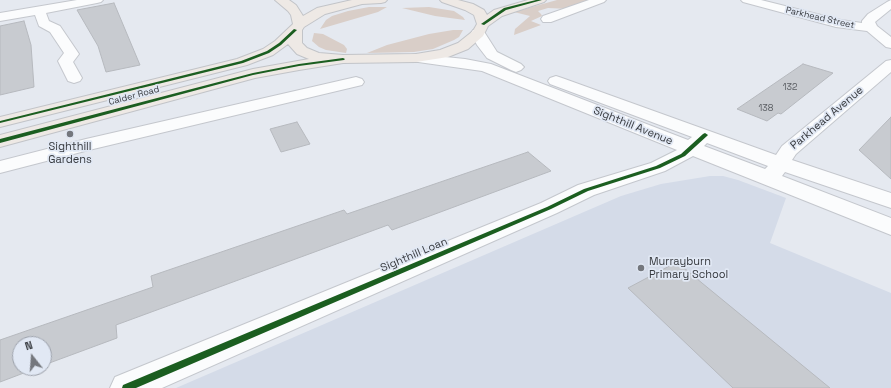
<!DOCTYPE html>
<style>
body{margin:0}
#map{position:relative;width:891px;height:388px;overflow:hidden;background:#e5e9f0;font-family:"Space Grotesk",sans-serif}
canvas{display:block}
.north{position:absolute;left:12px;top:336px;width:40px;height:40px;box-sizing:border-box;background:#e1e8f4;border:1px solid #9da2ac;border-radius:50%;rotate:343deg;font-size:11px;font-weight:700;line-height:16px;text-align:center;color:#373a3f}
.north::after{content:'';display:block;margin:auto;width:14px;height:18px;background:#74777d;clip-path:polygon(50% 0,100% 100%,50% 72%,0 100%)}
</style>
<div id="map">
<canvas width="891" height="388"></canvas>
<div class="north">N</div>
</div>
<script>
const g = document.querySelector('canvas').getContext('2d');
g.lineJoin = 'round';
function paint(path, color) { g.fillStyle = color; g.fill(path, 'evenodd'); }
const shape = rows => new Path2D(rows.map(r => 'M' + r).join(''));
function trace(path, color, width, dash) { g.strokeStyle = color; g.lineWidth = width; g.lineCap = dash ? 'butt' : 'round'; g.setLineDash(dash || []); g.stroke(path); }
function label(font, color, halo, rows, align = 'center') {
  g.font = font + ' "Space Grotesk",sans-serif'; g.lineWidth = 3.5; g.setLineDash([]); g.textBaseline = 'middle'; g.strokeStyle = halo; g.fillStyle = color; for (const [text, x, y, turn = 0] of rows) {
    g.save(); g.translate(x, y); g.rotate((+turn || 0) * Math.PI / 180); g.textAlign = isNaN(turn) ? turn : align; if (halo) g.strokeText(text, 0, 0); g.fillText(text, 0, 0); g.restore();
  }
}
paint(shape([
 [710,176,723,176,738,180,786,198,770,243,891,293,891,388,176,388,621,196,661,184]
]), '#d4dbe8');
paint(shape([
 [557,0,592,0,568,9,548,8,538,11,541,14,542,16,531,21,541,25,514,35,515,29,530,16,514,12],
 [369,7,387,7,378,12,320,29,326,20,332,16,348,11],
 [429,7,454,11,463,17,465,20,435,16,402,8],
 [453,30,463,30,459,37,454,40,433,49,414,52,367,53,387,45,429,34],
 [314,33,323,34,344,45,347,49,346,53,326,50,319,47,312,41]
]), '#d9cec8');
const building = shape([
 [114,3,140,65,106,72,98,46,77,10,114,3],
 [24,21,31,45,34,87,0,95,0,26,24,21],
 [803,64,833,73,781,114,778,113,767,121,737,109,803,64],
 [891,117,891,179,859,150,891,117],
 [297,122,310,144,281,152,270,129,297,122],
 [528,152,551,171,392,230,388,225,116,325,117,338,44,365,44,344,20,344,20,368,37,368,0,382,0,340,153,287,151,276,344,210,347,214,528,152],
 [677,262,702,283,830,388,733,388,628,288,677,262]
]);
paint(building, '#c8cbd0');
trace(building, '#b6b9be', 1);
const minor = shape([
 [77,0,103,0,101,2,97,3,46,13,49,21,60,26,79,54,73,62,82,78,80,81,74,83,68,81,58,61,64,53,50,32,39,26,35,15,0,21,0,13,77,0],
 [589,0,606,0,604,2,551,22,543,22,541,19,543,16,589,0],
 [741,0,761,0,841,20,862,23,862,21,868,14,887,2,891,0,891,9,875,22,877,26,891,37,891,48,886,47,867,31,836,27,743,2,741,0],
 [478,29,483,30,497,52,521,64,524,67,521,70,516,72,511,70,487,58,477,45,471,33,473,30,478,29],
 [416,54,465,59,491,64,688,140,692,137,550,84,548,81,550,78,556,76,562,78,776,155,782,146,886,61,891,60,891,72,796,154,792,160,891,193,891,208,785,172,782,176,891,218,891,235,693,156,665,171,594,195,557,213,162,388,110,388,115,377,541,203,578,185,651,163,677,150,482,71,411,61,409,58,411,55,416,54],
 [707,143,768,166,765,169,704,146,707,143],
 [356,77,362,79,364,82,362,85,89,150,0,173,0,161,86,139,356,77]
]);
const major = shape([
 [275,0,289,0,296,5,303,16,317,8,352,0,387,0,385,2,381,3,362,4,325,14,304,27,302,30,302,43,307,48,319,53,343,55,416,54,440,50,458,43,473,31,477,24,474,15,465,10,442,2,440,0,458,0,473,4,484,10,487,15,494,10,528,0,546,0,544,2,502,16,488,26,483,36,468,49,448,57,416,62,343,63,299,70,255,78,0,147,0,135,253,69,309,59,297,54,288,44,273,55,247,65,0,127,0,117,237,59,263,49,275,41,293,24,291,15,288,11,275,0]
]);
trace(minor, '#c4c7cd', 2);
trace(major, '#c2c4c8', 2);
paint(minor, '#fbfcfd');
paint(major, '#eee9e5');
paint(shape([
 [536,0,542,0,506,10,484,25,481,24,504,8,536,0],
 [294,29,297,30,281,45,269,53,243,63,0,123,0,121,241,61,267,51,279,43,294,29],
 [343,58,345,59,344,60,299,66,253,75,0,143,0,139,253,73,299,64,343,58],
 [705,133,708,135,707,136,685,156,660,168,588,191,551,209,136,388,122,388,123,385,547,207,584,189,656,166,681,154,703,134,705,133]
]), '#1b5e20');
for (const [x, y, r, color] of [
 [70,134,4,"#74777d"],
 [641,268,4,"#74777d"]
]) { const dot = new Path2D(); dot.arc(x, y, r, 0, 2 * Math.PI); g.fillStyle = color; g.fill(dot); trace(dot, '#e1e8f4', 1.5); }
label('9px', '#373a3f', '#e1e8f4', [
 ["Parkhead Street",820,18,13],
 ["Calder Road",134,96,-15]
]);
label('9px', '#5b5e63', null, [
 ["132",790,88],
 ["138",766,109]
]);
label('11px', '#373a3f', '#e1e8f4', [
 ["Parkhead Avenue",827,118,-40],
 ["Sighthill Avenue",633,126,22],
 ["Sighthill Loan",414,255,-23]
]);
label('11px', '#373a3f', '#e1e8f4', [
 ["Sighthill",70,147],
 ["Gardens",70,160],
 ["Murrayburn",649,262,"left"],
 ["Primary School",649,275,"left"]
]);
</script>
